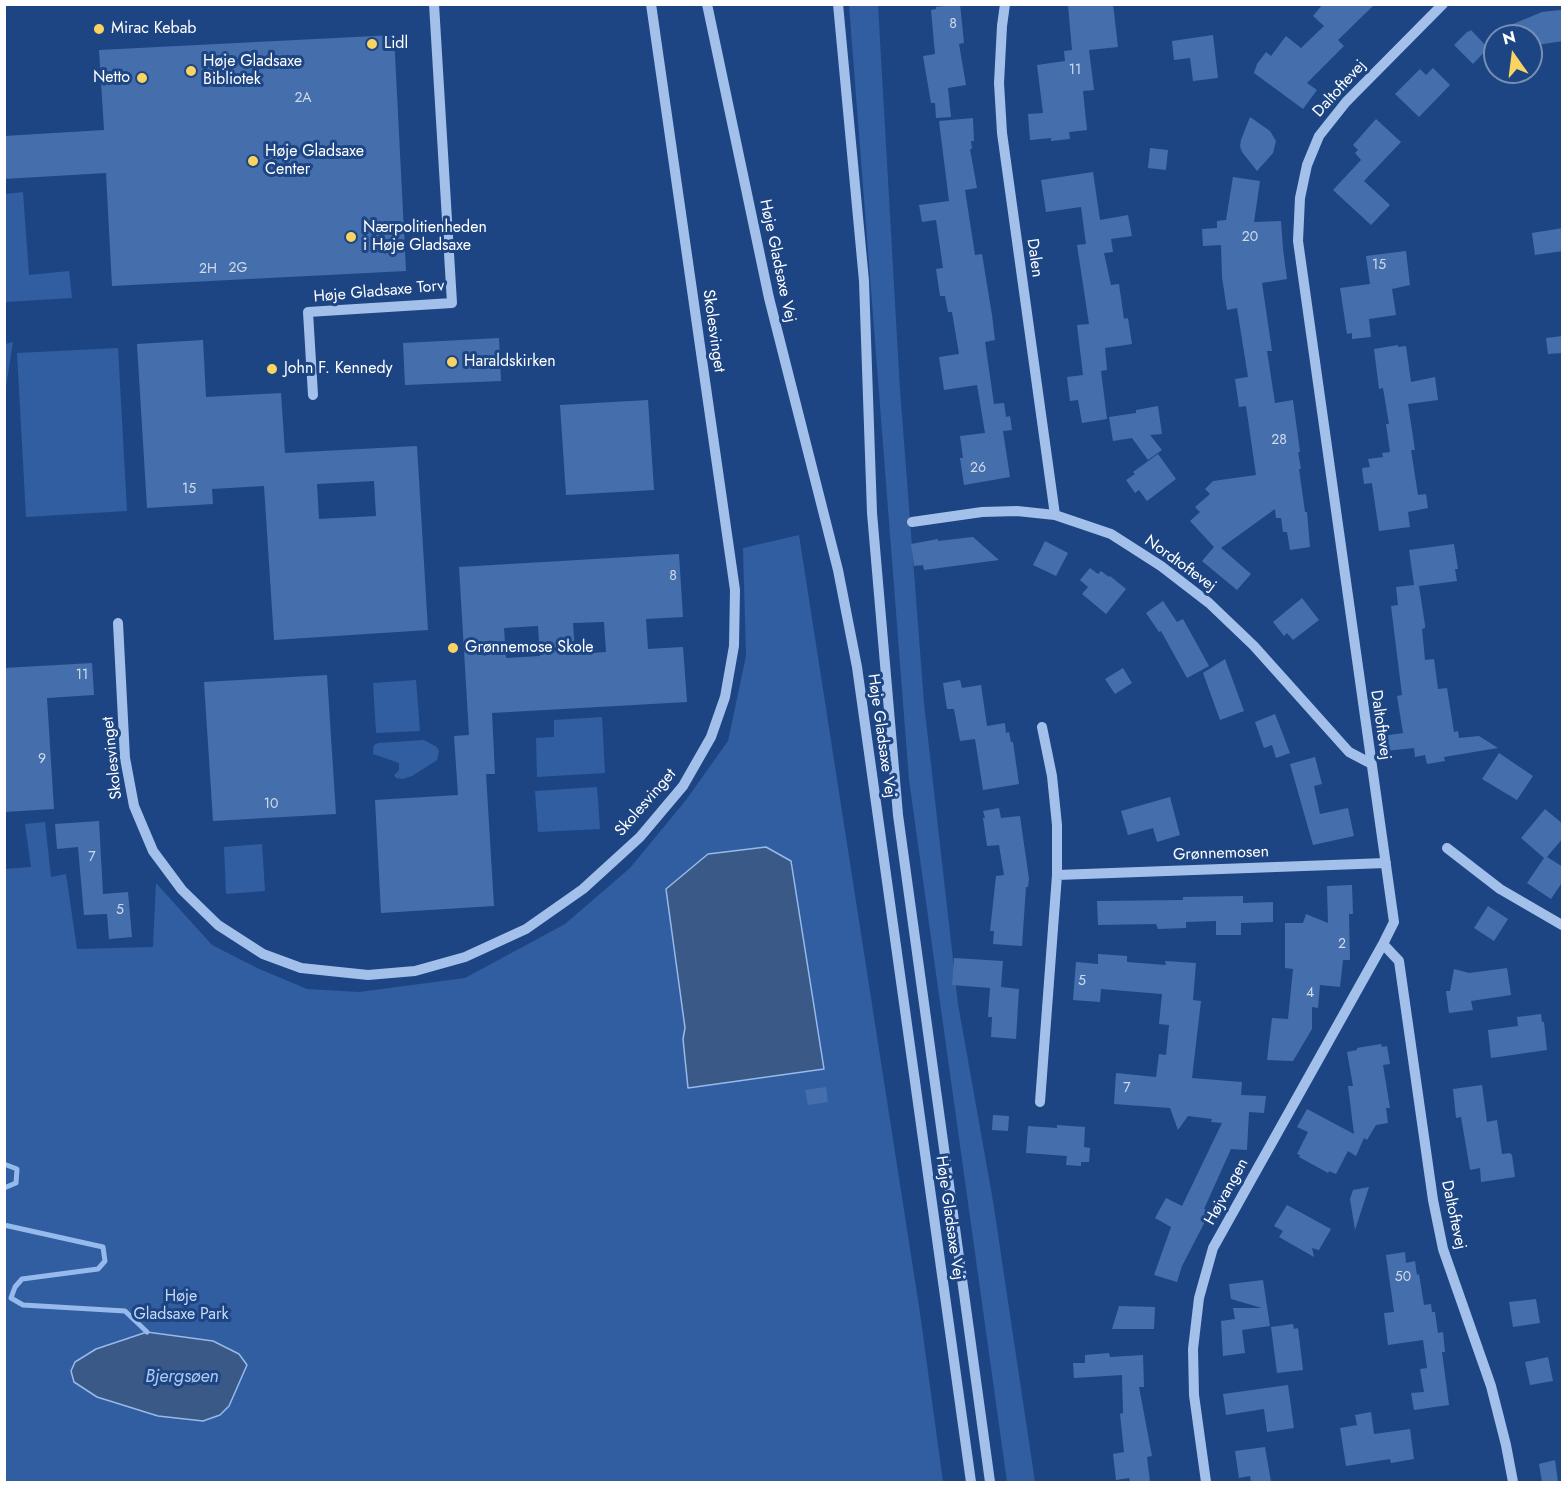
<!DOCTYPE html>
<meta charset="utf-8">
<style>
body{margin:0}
#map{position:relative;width:1567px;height:1487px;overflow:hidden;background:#1d4583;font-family:Jost,sans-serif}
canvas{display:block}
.frame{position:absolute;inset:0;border:6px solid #fff;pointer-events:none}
.north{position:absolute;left:1483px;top:24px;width:60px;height:60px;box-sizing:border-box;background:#1d4583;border:2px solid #778fb5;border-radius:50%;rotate:346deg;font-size:16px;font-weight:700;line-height:24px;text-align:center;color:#fff}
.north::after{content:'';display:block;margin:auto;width:21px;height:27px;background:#fad461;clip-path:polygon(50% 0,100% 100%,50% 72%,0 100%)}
</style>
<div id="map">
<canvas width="1567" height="1487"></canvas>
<div class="frame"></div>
<div class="north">N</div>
</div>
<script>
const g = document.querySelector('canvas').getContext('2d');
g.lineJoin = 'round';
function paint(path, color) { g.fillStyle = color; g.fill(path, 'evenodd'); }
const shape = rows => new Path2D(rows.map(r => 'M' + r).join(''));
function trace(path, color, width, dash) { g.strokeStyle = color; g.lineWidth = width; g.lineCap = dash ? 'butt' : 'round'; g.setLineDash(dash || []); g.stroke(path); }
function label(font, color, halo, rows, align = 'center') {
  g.font = font + ' Jost,sans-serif'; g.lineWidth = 6; g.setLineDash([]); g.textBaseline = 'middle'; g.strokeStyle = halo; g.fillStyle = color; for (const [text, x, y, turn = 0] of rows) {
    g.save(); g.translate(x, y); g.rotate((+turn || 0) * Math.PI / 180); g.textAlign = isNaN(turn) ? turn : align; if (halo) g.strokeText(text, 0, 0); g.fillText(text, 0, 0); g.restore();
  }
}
paint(shape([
 [849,5,878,5,900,390,924,703,958,1004,993,1201,1035,1482,1007,1482,909,780],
 [23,192,29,275,69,271,72,298,5,302,5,194],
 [13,342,5,393,5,344],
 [118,348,127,511,26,517,17,353],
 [799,535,920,1313,943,1482,5,1482,4,869,31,867,25,824,45,822,51,877,66,874,77,949,153,947,156,883,212,945,257,968,307,989,359,992,465,978,565,924,630,868,686,800,728,741,746,656,743,548],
 [416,680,420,731,376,733,373,683],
 [602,717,605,773,537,777,536,738,554,737,554,720],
 [424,740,437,747,439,751,437,760,412,776,403,779,396,778,394,775,399,770,399,763,373,754,373,752,374,745,378,743],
 [597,787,600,829,538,832,535,791],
 [262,844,265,891,226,894,224,847]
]), '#305ea1');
const water = shape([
 [766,847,791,861,824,1069,688,1088,683,1039,685,1028,666,889,708,854,766,847],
 [147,1332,213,1341,239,1354,247,1365,229,1406,220,1415,203,1421,158,1416,97,1397,74,1382,71,1371,75,1362,96,1349,147,1332]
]);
paint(water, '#3b5986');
trace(water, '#96baec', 1.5);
trace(shape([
 [4,1164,17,1169,16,1183,4,1188],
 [4,1225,103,1247,105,1261,98,1269,22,1279,15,1287,11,1298,23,1305,125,1311,147,1332]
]), '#96baec', 5);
paint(shape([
 [960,4,964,43,959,44,966,85,948,88,951,117,936,118,935,103,931,103,923,56,935,54,931,10,936,9,936,7],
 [1113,4,1118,47,1089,50,1094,90,1083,91,1087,130,1069,132,1070,139,1051,141,1051,138,1030,140,1028,114,1043,113,1037,65,1065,61,1064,51,1072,50,1068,5],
 [1323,4,1375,4,1338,40,1344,46,1307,83,1317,90,1303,109,1254,73,1257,64,1266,52,1271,56,1286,36,1301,48,1324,26,1313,16],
 [1561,10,1563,41,1531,46,1531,36,1518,36,1513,24,1542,12],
 [1471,30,1488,48,1473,64,1454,45,1468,31,1469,32],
 [394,35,406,271,112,286,106,173,4,179,4,136,104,130,99,50],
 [1213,35,1218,78,1193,81,1190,58,1174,60,1172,41],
 [1433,68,1450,85,1419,117,1395,94,1420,69,1426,75],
 [1250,117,1270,131,1276,141,1273,153,1257,171,1242,152,1240,146,1241,140],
 [973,118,974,141,971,141,972,149,970,149,977,188,965,190,975,255,982,254,992,315,995,340,985,342,994,404,1004,403,1006,417,1010,416,1012,430,1003,431,1010,477,964,485,960,458,963,458,960,436,985,433,977,385,944,390,939,357,959,354,952,312,948,312,945,296,940,296,936,269,943,268,936,220,922,222,919,205,949,201,939,121],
 [1376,119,1401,142,1364,181,1390,205,1371,225,1333,190,1361,160,1355,153,1358,150,1353,145],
 [1150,148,1168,150,1166,170,1148,168],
 [1093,172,1100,220,1128,215,1132,236,1111,239,1113,252,1104,253,1111,285,1119,284,1124,319,1128,318,1132,344,1105,348,1107,370,1101,371,1107,419,1082,423,1078,400,1070,401,1067,377,1083,375,1077,325,1089,324,1077,245,1086,244,1081,207,1046,212,1041,180],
 [1233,177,1260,181,1254,222,1281,221,1283,249,1287,279,1262,283,1272,351,1267,351,1275,403,1293,400,1300,452,1298,452,1301,469,1299,469,1305,512,1307,512,1310,547,1290,550,1287,532,1283,532,1281,518,1276,518,1275,509,1221,548,1251,574,1237,590,1202,561,1214,547,1190,521,1200,512,1195,507,1210,494,1205,489,1213,481,1256,475,1246,406,1239,407,1235,379,1248,377,1237,308,1227,310,1222,277,1221,245,1203,246,1202,229,1217,228,1217,221,1226,220],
 [1563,228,1563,251,1535,255,1532,233],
 [1406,251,1410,285,1392,289,1396,315,1369,319,1371,337,1352,339,1352,333,1347,334,1340,288,1370,284,1366,256],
 [1563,336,1563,353,1548,354,1546,338],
 [499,338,501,381,405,385,403,343],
 [203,340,206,397,281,393,285,453,417,446,428,630,274,640,264,486,212,489,213,504,147,508,137,344],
 [374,481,376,516,319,519,317,484],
 [1398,345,1398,347,1406,346,1411,382,1435,377,1438,400,1408,404,1415,450,1411,450,1418,495,1426,494,1428,508,1408,512,1410,527,1379,531,1372,484,1372,483,1364,484,1362,468,1370,467,1368,459,1383,457,1382,453,1390,452,1386,424,1389,424,1383,388,1379,389,1374,349],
 [648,400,654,490,566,495,560,405],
 [1158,406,1162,434,1150,435,1162,450,1148,460,1132,438,1113,441,1109,417,1136,413,1136,410],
 [1158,454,1176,479,1147,501,1139,490,1135,493,1126,480,1135,474,1133,472],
 [973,537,999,560,924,570,923,565,914,566,911,544,938,539,938,541],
 [1045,541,1068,553,1056,576,1033,565],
 [1454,544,1458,569,1455,569,1457,581,1419,586,1425,625,1425,628,1422,629,1425,660,1434,659,1438,689,1447,688,1454,732,1458,731,1459,738,1479,736,1498,748,1444,757,1445,761,1427,764,1425,755,1415,757,1414,748,1385,751,1383,736,1403,733,1397,696,1402,695,1391,606,1398,605,1396,587,1414,585,1409,550],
 [679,554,683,617,646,619,648,649,683,647,687,702,492,713,495,774,486,774,494,906,381,913,375,800,458,795,454,736,469,735,459,567],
 [604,622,606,652,575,654,573,623],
 [538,626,540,656,506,658,504,628],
 [1090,568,1098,574,1101,571,1109,577,1110,576,1126,589,1106,614,1082,594,1088,587,1080,580],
 [1302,598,1319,620,1293,640,1287,633,1284,636,1273,622],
 [1163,601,1177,622,1183,619,1209,666,1187,678,1161,631,1159,632,1146,613],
 [1225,659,1244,711,1220,720,1203,673],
 [92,663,94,695,47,698,54,809,4,812,4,668],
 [1123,668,1132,683,1115,694,1105,679],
 [327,675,336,814,213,821,204,682],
 [960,680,962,688,981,685,987,726,1005,723,1006,733,1009,732,1011,742,1013,742,1019,784,983,790,975,739,960,741,954,709,947,709,943,683],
 [1275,714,1290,753,1276,758,1272,745,1264,748,1255,722],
 [1499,753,1533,776,1517,800,1482,779],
 [1315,757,1322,784,1314,786,1320,814,1348,808,1354,836,1313,845,1290,764],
 [1170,797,1180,835,1157,842,1153,828,1128,835,1121,811],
 [999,808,1001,818,1020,816,1029,879,1028,887,1026,887,1022,946,993,944,994,931,990,931,996,876,1004,875,999,845,987,846,983,818,985,818,983,811],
 [1545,809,1563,824,1563,838,1547,857,1563,867,1563,881,1551,899,1527,883,1544,858,1521,838],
 [99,821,103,894,128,892,132,937,109,939,107,914,84,915,78,847,57,849,55,824],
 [1352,885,1353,914,1349,914,1350,960,1343,960,1340,987,1320,985,1318,1008,1312,1007,1312,1029,1293,1061,1267,1060,1272,1018,1288,1019,1293,969,1285,968,1285,923,1303,923,1306,914,1328,923,1327,886],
 [1243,896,1243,903,1273,902,1273,922,1241,923,1241,935,1216,935,1216,921,1186,922,1186,928,1158,929,1156,924,1098,925,1097,901,1183,900,1183,897],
 [1488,906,1508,919,1494,941,1474,928],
 [1098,954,1127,956,1127,962,1166,965,1165,961,1196,963,1193,1000,1201,1001,1192,1078,1242,1082,1241,1095,1266,1096,1264,1113,1249,1112,1247,1150,1231,1149,1204,1209,1210,1212,1182,1266,1177,1282,1154,1275,1171,1227,1155,1218,1166,1198,1182,1206,1222,1123,1211,1122,1212,1119,1188,1116,1178,1130,1170,1108,1114,1104,1116,1073,1156,1077,1159,1054,1166,1055,1169,1025,1159,1024,1162,994,1101,989,1100,1002,1073,1000,1076,962,1098,964],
 [954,958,1003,961,1001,987,1019,989,1016,1039,991,1037,992,1017,988,1017,990,988,952,985],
 [1507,968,1511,995,1471,1001,1473,1010,1449,1013,1446,991,1450,991,1454,969,1469,973],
 [1541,1014,1542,1022,1544,1022,1547,1050,1491,1058,1488,1030,1518,1026,1517,1017],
 [1381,1044,1382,1047,1387,1046,1390,1064,1383,1065,1390,1108,1386,1108,1388,1123,1376,1125,1367,1140,1364,1138,1356,1156,1348,1151,1336,1174,1329,1171,1328,1173,1299,1157,1300,1155,1297,1154,1308,1132,1297,1127,1307,1109,1354,1134,1348,1086,1353,1086,1347,1052,1357,1050,1357,1048],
 [1482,1085,1487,1122,1497,1120,1502,1154,1510,1153,1512,1155,1515,1177,1481,1182,1480,1168,1470,1170,1461,1117,1456,1118,1453,1089],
 [826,1087,828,1102,808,1105,805,1090],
 [993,1115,1009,1116,1008,1131,992,1130],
 [1057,1125,1085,1127,1084,1147,1090,1148,1089,1162,1081,1162,1081,1166,1066,1165,1067,1156,1026,1153,1028,1126,1057,1128],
 [1369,1187,1355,1230,1350,1199,1353,1190],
 [1287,1205,1331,1229,1319,1250,1312,1248,1314,1257,1279,1237,1283,1231,1274,1226],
 [1405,1252,1406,1263,1415,1261,1417,1275,1419,1274,1424,1305,1431,1304,1432,1312,1435,1312,1438,1333,1443,1332,1445,1352,1442,1352,1449,1405,1414,1410,1411,1393,1424,1392,1420,1369,1427,1368,1423,1340,1388,1345,1384,1313,1394,1312,1386,1255],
 [1263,1280,1270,1326,1242,1330,1245,1353,1223,1356,1221,1321,1235,1319,1233,1308,1262,1308,1231,1299,1229,1284],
 [1536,1299,1540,1323,1513,1327,1509,1302],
 [1119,1306,1155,1307,1154,1329,1112,1329],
 [1293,1324,1294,1329,1298,1328,1303,1370,1277,1373,1271,1327],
 [1109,1353,1110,1357,1143,1355,1144,1387,1139,1387,1152,1456,1147,1457,1150,1482,1130,1482,1129,1478,1116,1480,1113,1454,1124,1452,1120,1414,1123,1413,1122,1375,1074,1378,1073,1363,1085,1363,1085,1355],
 [1548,1357,1553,1381,1530,1385,1525,1362],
 [1288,1385,1294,1428,1267,1432,1264,1409,1226,1415,1223,1394],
 [1371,1412,1374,1434,1410,1429,1414,1459,1391,1463,1390,1459,1346,1466,1340,1428,1357,1425,1355,1415],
 [1265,1447,1271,1482,1251,1482,1250,1476,1239,1478,1235,1451],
 [1555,1460,1558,1482,1542,1482,1539,1464]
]), '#456fac');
trace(shape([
 [707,4,769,298,838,570,857,667,971,1482],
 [838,4,864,281,872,513,898,815,990,1482],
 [1005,4,1002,26,999,83,1002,133,1055,515],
 [1443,4,1346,102,1319,136,1307,165,1300,198,1298,241,1394,922,1383,944,1399,961,1433,1200,1443,1249,1491,1386,1506,1445,1513,1482],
 [313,395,308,312,452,303,434,4],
 [912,522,982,512,1017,511,1055,515,1111,534,1161,566,1209,603,1254,646,1349,752,1370,763],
 [118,623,125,758,134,806,153,851,182,890,218,925,263,954,301,968,368,975,415,971,465,957,526,929,583,889,640,837,683,786,711,737,725,697,734,646,735,590,651,4],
 [1447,848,1500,889,1562,925],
 [1057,875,1386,863],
 [1040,1102,1057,875,1057,825,1052,776,1042,727],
 [1206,1482,1194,1395,1193,1349,1199,1298,1213,1248,1383,944]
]), '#a3c0ea', 10);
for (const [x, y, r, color] of [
 [99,29,6,"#fad461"],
 [372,44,6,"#fad461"],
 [191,71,6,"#fad461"],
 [142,78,6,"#fad461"],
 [253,161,6,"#fad461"],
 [351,237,6,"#fad461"],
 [452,362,6,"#fad461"],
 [272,369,6,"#fad461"],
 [453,648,6,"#fad461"]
]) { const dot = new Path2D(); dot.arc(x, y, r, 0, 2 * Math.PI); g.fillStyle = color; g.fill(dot); trace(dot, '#1d4583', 2); }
label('14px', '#d0dbea', null, [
 ["8",953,25],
 ["11",1075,71],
 ["2A",303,99],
 ["20",1250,238],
 ["15",1379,266],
 ["2G",238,269],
 ["2H",208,270],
 ["28",1279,441],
 ["26",978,469],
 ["15",189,490],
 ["8",673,577],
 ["11",82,676],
 ["9",42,760],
 ["10",271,805],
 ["7",92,858],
 ["5",120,911],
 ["2",1342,945],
 ["5",1082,982],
 ["4",1310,994],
 ["7",1127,1089],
 ["50",1403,1278]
]);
label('16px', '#fff', '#1d4583', [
 ["Mirac Kebab",111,29],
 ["Lidl",384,44],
 ["Høje Gladsaxe",203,62],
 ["Bibliotek",203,80],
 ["Netto",130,78,"right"],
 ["Høje Gladsaxe",265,152],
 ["Center",265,170],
 ["Nærpolitienheden",363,228],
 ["i Høje Gladsaxe",363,246],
 ["Haraldskirken",464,362],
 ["John F. Kennedy",284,369],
 ["Grønnemose Skole",465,648]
], 'left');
label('16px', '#fff', '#1d4583', [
 ["Daltoftevej",1340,89,-48],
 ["Dalen",1034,258,82],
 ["Høje Gladsaxe Vej",777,261,78],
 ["Høje Gladsaxe Torv",379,292,-5],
 ["Skolesvinget",713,331,82],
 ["Nordtoftevej",1180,564,36],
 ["Daltoftevej",1380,725,82],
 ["Høje Gladsaxe Vej",881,736,82],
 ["Skolesvinget",113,758,-96],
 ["Skolesvinget",646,803,-49],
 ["Grønnemosen",1221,854,-2],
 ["Højvangen",1227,1192,-61],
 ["Daltoftevej",1453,1215,78],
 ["Høje Gladsaxe Vej",949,1218,82]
]);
label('16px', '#c7dbf7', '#1d4583', [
 ["Høje",181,1297],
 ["Gladsaxe Park",181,1315]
]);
label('italic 18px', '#aecaf1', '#1d4583', [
 ["Bjergsøen",182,1378]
]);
</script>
